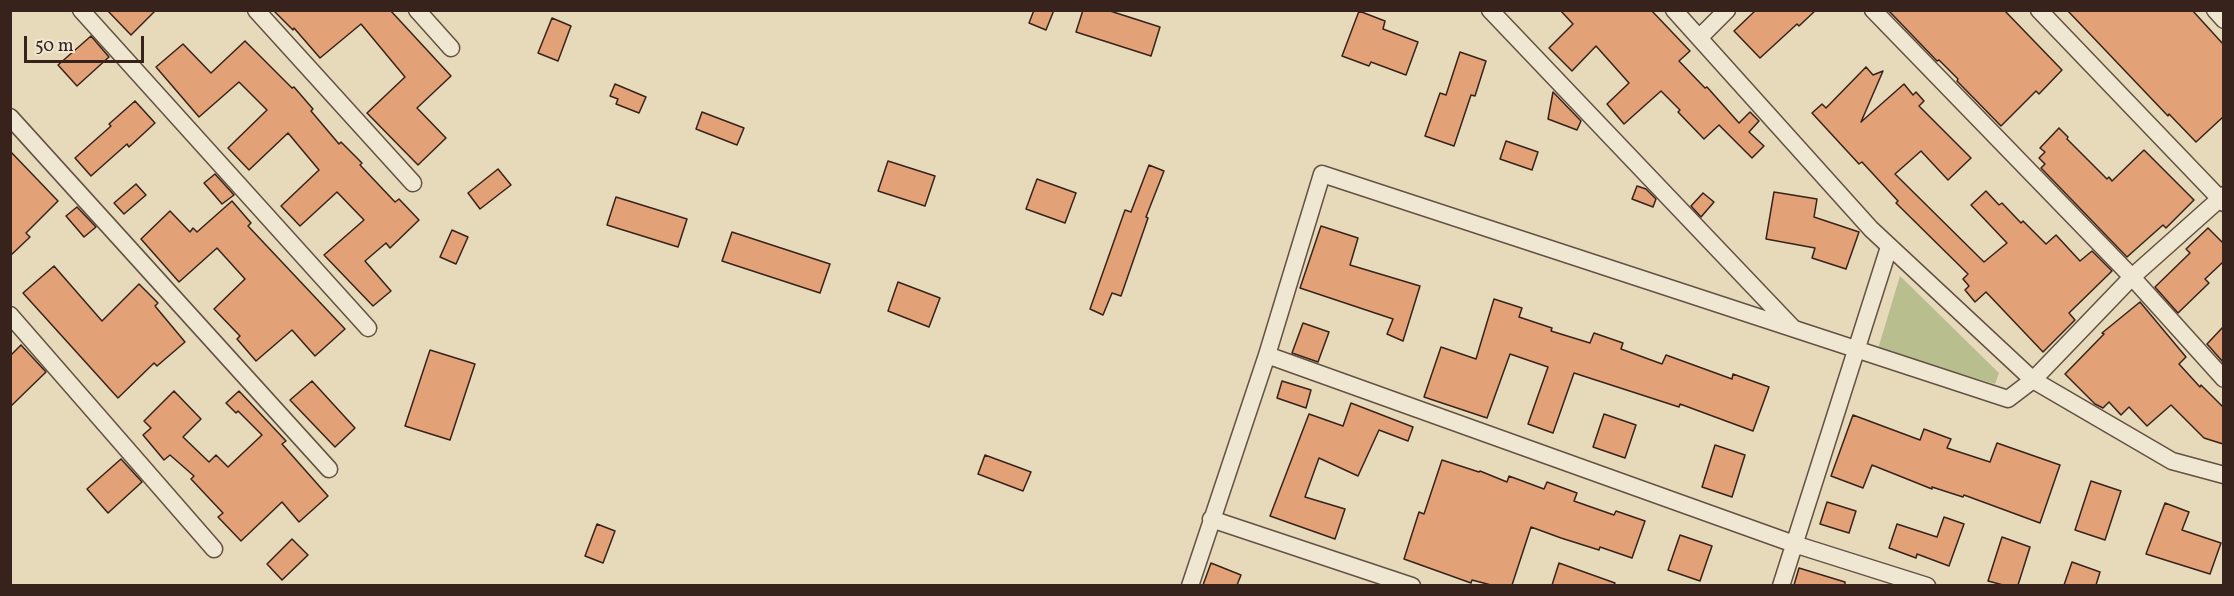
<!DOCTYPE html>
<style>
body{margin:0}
#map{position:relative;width:2234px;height:596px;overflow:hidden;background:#e7daba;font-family:Vollkorn,serif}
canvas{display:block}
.frame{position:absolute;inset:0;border:12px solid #37231b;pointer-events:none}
.scale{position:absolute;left:24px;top:36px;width:120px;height:27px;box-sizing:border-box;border:3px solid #37231b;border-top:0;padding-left:8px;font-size:18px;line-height:21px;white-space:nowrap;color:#37231b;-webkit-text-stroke:4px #efe7d2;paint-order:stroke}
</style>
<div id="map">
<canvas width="2234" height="596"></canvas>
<div class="frame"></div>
<div class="scale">50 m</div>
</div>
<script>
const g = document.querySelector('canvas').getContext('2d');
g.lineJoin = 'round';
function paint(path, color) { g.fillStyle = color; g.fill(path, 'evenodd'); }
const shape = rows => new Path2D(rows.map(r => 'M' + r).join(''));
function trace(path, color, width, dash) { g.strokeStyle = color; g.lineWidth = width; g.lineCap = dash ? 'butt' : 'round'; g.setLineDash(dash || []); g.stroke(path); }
paint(shape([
 [1900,276,1999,373,1995,384,1878,349]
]), '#b8be8d');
const building = shape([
 [107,10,156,10,131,35,107,10],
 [273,10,390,10,451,76,417,108,446,138,418,165,367,113,405,77,361,24,320,58,294,28,293,30,273,10],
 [1034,10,1054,10,1046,30,1029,23,1034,10],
 [1083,10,1107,10,1160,27,1151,56,1076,32,1083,10],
 [1560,10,1651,10,1690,51,1679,61,1705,88,1707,87,1739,123,1750,112,1759,121,1749,132,1764,146,1752,158,1719,125,1704,139,1678,112,1680,110,1661,91,1624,124,1607,104,1629,83,1596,46,1572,71,1549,48,1573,24,1560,10],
 [1756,10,1816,10,1799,26,1797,24,1760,58,1734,31,1756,10],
 [1888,10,2004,10,2062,70,2039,94,2036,91,2001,126,1957,81,1958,79,1939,60,1937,61,1888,10],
 [2067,10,2192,10,2223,44,2223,117,2196,142,2169,114,2168,116,2067,10],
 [1359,11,1385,21,1383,29,1418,42,1406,75,1371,62,1369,66,1342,56,1359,11],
 [552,18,571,26,558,61,538,53,552,18],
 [91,36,109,57,77,86,58,65,91,36],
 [245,41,292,88,294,87,313,109,311,111,339,144,341,142,362,163,360,165,395,202,399,199,419,220,390,248,386,243,365,261,391,291,373,306,324,255,364,220,337,192,300,226,281,206,319,170,288,133,249,170,228,148,267,110,239,82,199,117,156,67,183,44,211,73,245,41],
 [1460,52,1486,61,1475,96,1471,95,1454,146,1425,136,1440,93,1446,95,1460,52],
 [1866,67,1873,75,1883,71,1861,122,1904,84,1913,95,1916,92,1924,101,1919,106,1971,158,1948,180,1921,151,1895,174,1984,262,2007,243,1971,205,1986,191,1999,205,2002,203,2021,223,2023,221,2046,244,2056,235,2080,261,2092,251,2112,271,2069,313,2075,320,2043,352,1986,292,1975,302,1965,290,1969,286,1963,279,1968,274,1896,203,1898,201,1862,162,1859,164,1812,113,1822,104,1826,108,1866,67],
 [615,84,646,97,639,113,616,104,618,99,610,96,615,84],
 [1553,92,1581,121,1577,130,1548,119,1553,92],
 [135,101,155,123,129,147,127,144,91,176,75,158,111,126,109,124,135,101],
 [702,112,744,128,737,145,696,129,702,112],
 [2059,128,2068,137,2067,139,2107,179,2109,177,2112,181,2144,150,2194,200,2166,228,2163,225,2127,257,2041,168,2045,164,2039,158,2045,152,2040,148,2059,128],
 [1506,141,1538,152,1532,170,1500,159,1506,141],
 [10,151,58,201,26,233,30,237,10,256,10,151],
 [888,161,935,176,925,206,878,191,888,161],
 [1149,165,1164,171,1146,217,1148,218,1121,296,1112,293,1103,315,1090,309,1125,210,1131,212,1149,165],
 [498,169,511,185,480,209,468,193,498,169],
 [215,174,234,195,222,204,204,183,215,174],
 [1037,179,1076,193,1065,223,1026,209,1037,179],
 [136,184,146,195,124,214,114,203,136,184],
 [1637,186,1646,189,1656,199,1653,207,1632,199,1637,186],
 [1774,192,1817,199,1814,217,1859,232,1846,269,1812,258,1815,248,1766,239,1774,192],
 [1703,193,1714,202,1701,217,1691,206,1703,193],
 [616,197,687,219,678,247,607,225,616,197],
 [232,201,251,223,248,226,345,329,315,356,292,330,256,361,237,339,240,336,214,309,245,279,217,248,179,282,141,239,170,211,190,232,193,228,197,232,232,201],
 [77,207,96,227,84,237,66,216,77,207],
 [1321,226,1358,238,1350,265,1420,286,1403,341,1387,334,1393,319,1300,288,1321,226],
 [2208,228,2223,243,2223,262,2205,279,2209,283,2178,313,2155,287,2190,253,2186,249,2208,228],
 [452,230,468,237,456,264,440,257,452,230],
 [732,232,830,264,820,293,722,261,732,232],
 [54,266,102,321,139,284,158,303,155,306,185,342,157,366,154,363,118,398,23,293,54,266],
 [898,282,940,298,929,327,888,311,898,282],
 [1494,299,1522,308,1519,317,1552,328,1551,331,1590,343,1594,333,1623,343,1621,349,1662,364,1666,355,1732,379,1733,374,1769,387,1753,431,1680,404,1679,407,1574,373,1553,433,1528,424,1548,367,1510,354,1487,418,1424,397,1441,347,1476,359,1494,299],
 [2140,302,2186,357,2179,364,2200,387,2201,385,2223,407,2223,444,2204,438,2171,405,2147,426,2129,407,2121,415,2109,402,2103,408,2095,404,2065,374,2104,334,2102,333,2140,302],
 [1303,323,1329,332,1318,362,1292,353,1303,323],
 [2223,327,2223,362,2207,344,2223,327],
 [21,345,46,372,10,407,10,356,21,345],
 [430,350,475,364,450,440,405,426,430,350],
 [312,381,355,428,335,447,290,400,312,381],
 [1282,381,1311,390,1306,408,1277,398,1282,381],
 [174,391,201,419,183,437,209,462,216,455,228,467,262,435,238,411,236,413,226,403,239,391,286,441,282,444,328,496,299,522,282,502,241,541,218,517,223,513,191,479,194,476,170,455,164,460,143,435,151,428,144,421,174,391],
 [1351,403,1413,427,1408,441,1379,430,1358,476,1319,458,1305,497,1345,509,1335,539,1270,516,1309,414,1343,426,1351,403],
 [1604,414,1636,425,1625,458,1593,447,1604,414],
 [1853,415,1920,440,1924,429,1951,439,1947,448,1990,462,1997,443,2060,465,2040,523,1964,495,1963,497,1932,487,1932,489,1872,465,1863,488,1831,476,1853,415],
 [1715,445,1745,455,1732,497,1702,487,1715,445],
 [985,455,1031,472,1023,491,978,474,985,455],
 [121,459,142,482,108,513,87,489,121,459],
 [1442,460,1479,472,1480,471,1507,482,1509,476,1544,489,1547,482,1577,493,1574,501,1614,515,1616,511,1645,521,1632,558,1600,547,1599,550,1561,538,1531,527,1512,585,1491,585,1472,580,1471,583,1404,559,1419,512,1424,514,1442,460],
 [2091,481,2121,491,2105,540,2075,530,2091,481],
 [1827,502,1856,511,1849,533,1820,524,1827,502],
 [2165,503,2189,512,2182,530,2221,543,2210,574,2146,554,2165,503],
 [1944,517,1964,524,1949,566,1917,554,1916,558,1889,548,1897,524,1937,537,1944,517],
 [597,524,615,531,603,563,585,556,597,524],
 [1680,535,1712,546,1700,581,1668,570,1680,535],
 [2002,537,2030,547,2018,585,2003,585,1988,581,2002,537],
 [292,539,308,555,282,580,267,564,292,539],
 [2072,562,2100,572,2096,585,2064,585,2072,562],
 [1211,563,1241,575,1237,585,1203,585,1211,563],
 [1559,563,1615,583,1614,585,1552,585,1559,563],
 [1799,568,1845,582,1845,585,1794,585,1799,568]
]);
paint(building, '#e2a176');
trace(building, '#37231b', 1.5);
const street = shape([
 [81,10,368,328],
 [256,10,413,183],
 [417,10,451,48],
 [1490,10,1792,327],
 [1674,10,1871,229,2033,380,2172,461,2224,475],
 [1873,10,2132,277,2224,379],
 [2039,10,2224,203],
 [2215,10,2224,20],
 [1700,37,1727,10],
 [10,117,329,469],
 [10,315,214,549],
 [1267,355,1794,544,1927,586],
 [1211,519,1412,586],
 [1190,586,1267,355,1322,174,2008,399,2033,380,2132,277,2224,195],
 [1781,586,1889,247]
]);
trace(street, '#635143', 19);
trace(street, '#efe7d2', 16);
</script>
